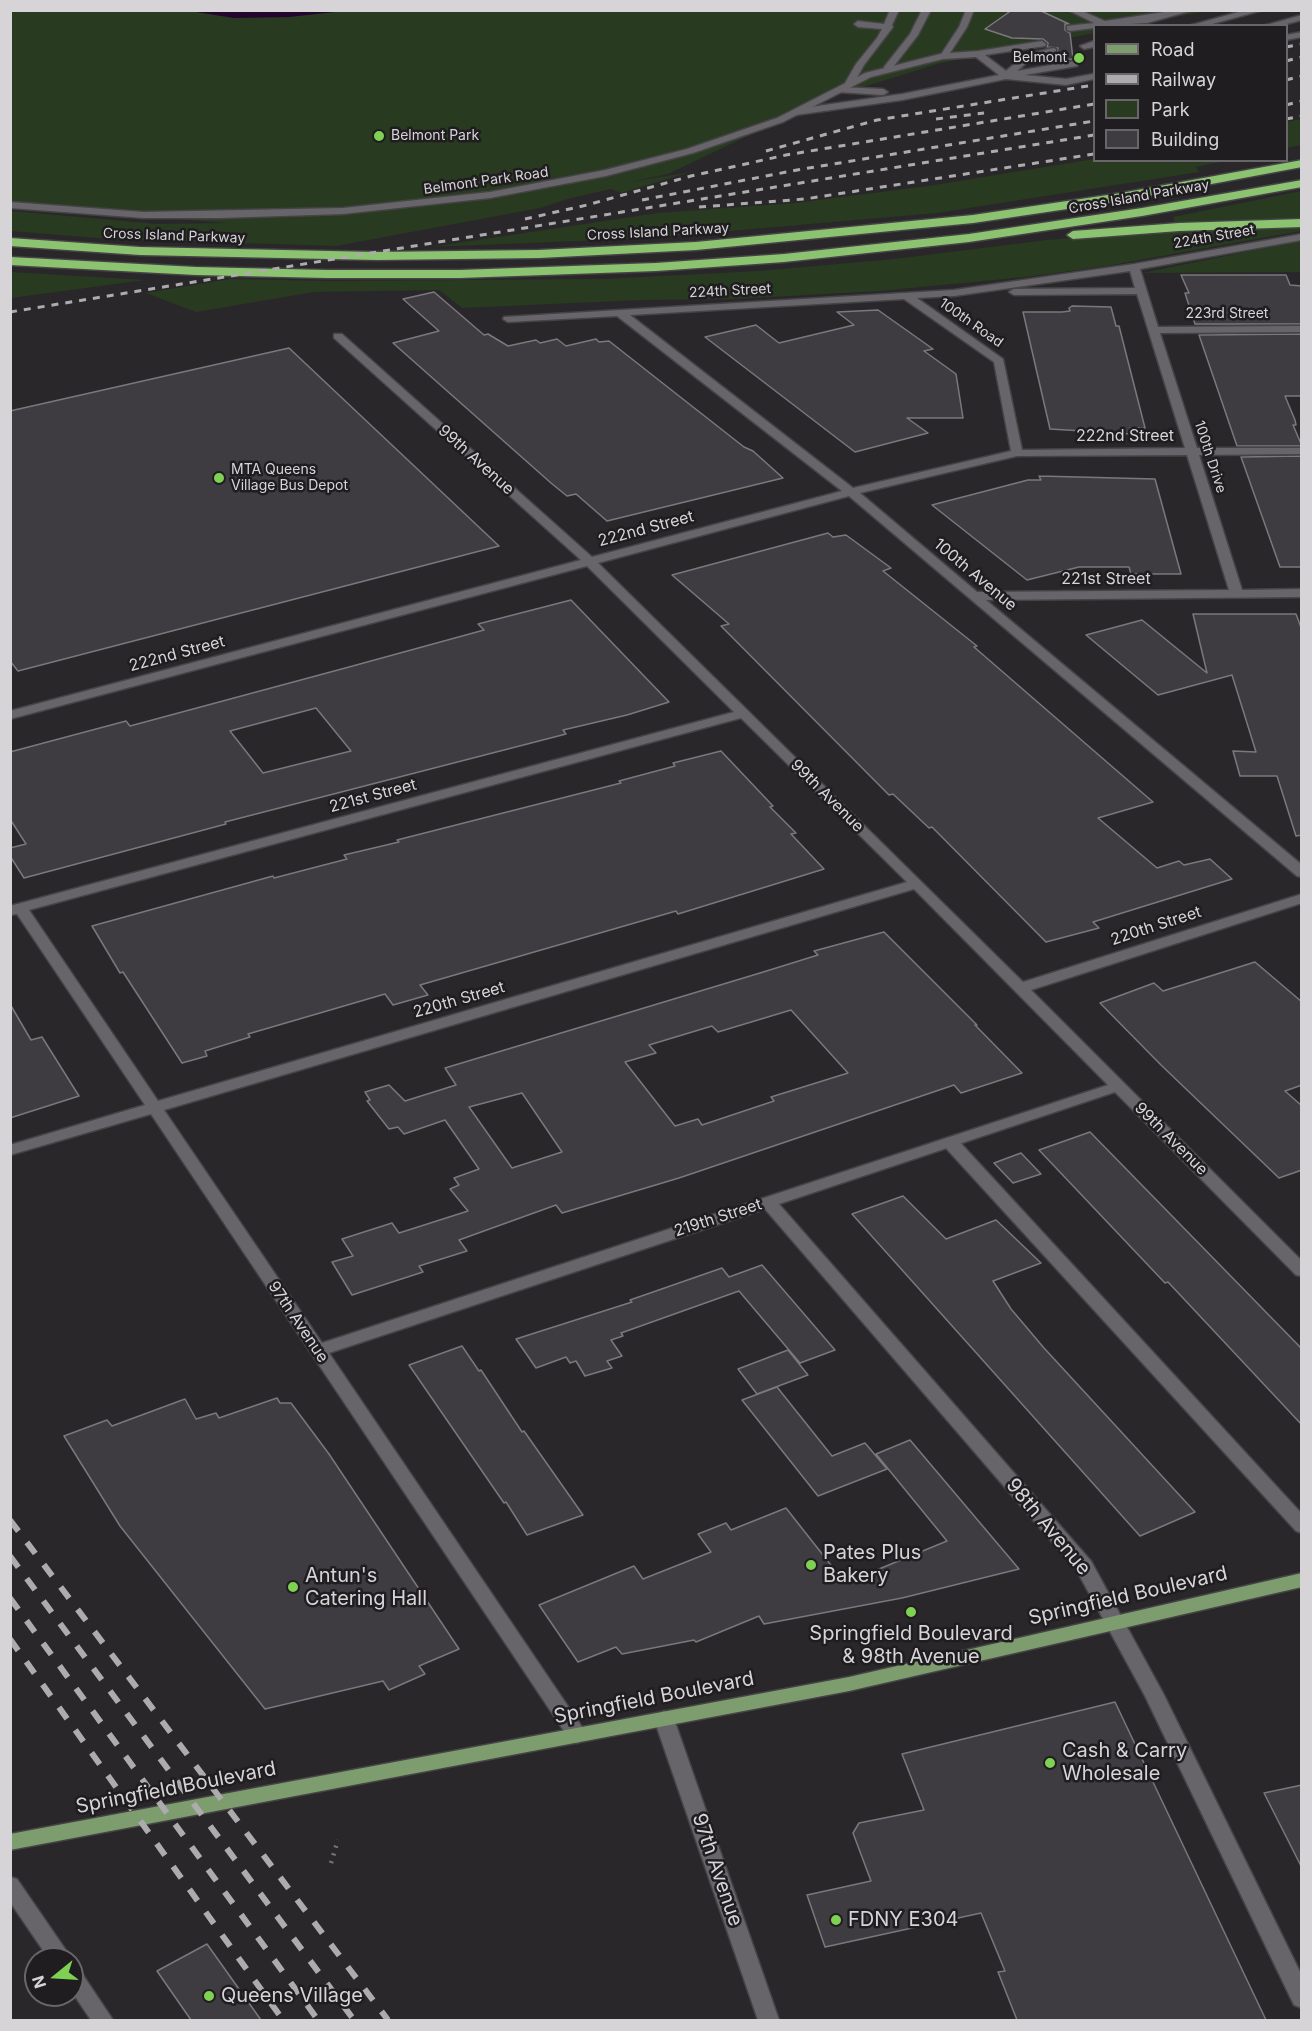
<!DOCTYPE html>
<style>
body{margin:0}
#map{position:relative;width:1312px;height:2031px;overflow:hidden;background:#2a272b;font-family:Inter,sans-serif}
canvas{display:block}
.frame{position:absolute;inset:0;border:12px solid #d6d4d7;pointer-events:none}
.legend{position:absolute;left:1093px;top:24px;width:195px;height:138px;box-sizing:border-box;background:#201d21;border:2px solid #69666a;margin:0;padding:8px 10px;list-style:none;font-size:18px;color:#d6d4d7}
.legend li{display:flex;align-items:center;gap:12px;height:30px}
.legend b{width:30px;border:2px solid #69666a}
.north{position:absolute;left:24px;top:1947px;width:60px;height:60px;box-sizing:border-box;background:#201d21;border:2px solid #69666a;border-radius:50%;rotate:252deg;font-size:16px;font-weight:700;line-height:24px;text-align:center;color:#d6d4d7}
.north::after{content:'';display:block;margin:auto;width:21px;height:27px;background:#7ed153;clip-path:polygon(50% 0,100% 100%,50% 72%,0 100%)}
</style>
<div id="map">
<canvas width="1312" height="2031"></canvas>
<div class="frame"></div>
<ul class="legend">
<li><b style="height:8px;background:#7d9d6e"></b>Road</li>
<li><b style="height:8px;background:#adabae"></b>Railway</li>
<li><b style="height:16px;background:#283a20"></b>Park</li>
<li><b style="height:16px;background:#3f3c41"></b>Building</li>
</ul>
<div class="north">N</div>
</div>
<script>
const g = document.querySelector('canvas').getContext('2d');
g.lineJoin = 'round';
function paint(path, color) { g.fillStyle = color; g.fill(path, 'evenodd'); }
const shape = rows => new Path2D(rows.map(r => 'M' + r).join(''));
function trace(path, color, width, dash) { g.strokeStyle = color; g.lineWidth = width; g.lineCap = dash ? 'butt' : 'round'; g.setLineDash(dash || []); g.stroke(path); }
function label(font, color, halo, rows, align = 'center') {
  g.font = font + ' Inter,sans-serif'; g.lineWidth = 5; g.setLineDash([]); g.textBaseline = 'middle'; g.strokeStyle = halo; g.fillStyle = color; for (const [text, x, y, turn = 0] of rows) {
    g.save(); g.translate(x, y); g.rotate((+turn || 0) * Math.PI / 180); g.textAlign = isNaN(turn) ? turn : align; if (halo) g.strokeText(text, 0, 0); g.fillText(text, 0, 0); g.restore();
  }
}
paint(shape([
 [10,11,1208,11,1133,25,1094,26,1094,33,941,63,827,98,668,174,629,182,691,172,621,193,611,189,571,198,540,208,336,246,109,239,11,231,11,211,158,224,227,223,11,206],
 [1301,119,1301,145,1287,148,1287,122],
 [1094,159,1094,160,1225,161,1196,167,1199,172,937,213,648,238,431,247,658,213,795,203,928,186],
 [1301,191,1301,219,1174,222,1173,217],
 [1218,227,1301,227,1301,231,1106,266,1025,277,880,291,733,299,642,300,462,308,439,290,314,292,196,312,146,293,230,279,330,281,605,279,759,271,894,259,1047,240],
 [1301,241,1301,272,1142,273,1295,242],
 [10,272,11,272,145,280,11,298]
]), '#283a20');
paint(shape([
 [190,11,190,10,344,11,289,17,234,18]
]), '#23052d');
const building = shape([
 [1012,10,1039,10,1069,24,1065,24,1065,30,1070,33,1073,59,1065,60,1057,55,1058,48,1047,47,1048,43,1043,39,1012,38,985,29,1012,10],
 [1181,275,1286,275,1290,285,1302,286,1302,324,1195,324,1185,293,1189,293,1181,275],
 [434,292,484,335,488,334,508,346,536,340,540,343,557,339,566,346,596,339,599,342,609,341,744,447,753,451,783,478,607,521,576,494,567,496,551,483,393,343,439,331,403,299,434,292],
 [1072,306,1111,307,1116,326,1119,326,1145,428,1130,428,1132,434,1050,429,1023,312,1062,312,1070,311,1069,308,1072,306],
 [878,310,933,349,924,351,956,374,963,418,907,418,928,433,855,452,705,337,756,325,779,343,854,325,837,312,878,310],
 [1302,334,1302,396,1285,396,1295,420,1296,425,1293,425,1302,446,1237,446,1199,335,1302,334],
 [289,348,499,546,18,671,10,661,10,411,289,348],
 [1302,456,1302,567,1280,567,1241,457,1302,456],
 [1039,476,1155,479,1181,574,1131,574,1129,567,1079,567,1027,580,932,505,1028,480,1041,480,1039,476],
 [828,533,833,537,846,535,891,568,883,571,977,646,974,647,1153,802,1098,818,1157,868,1179,861,1184,865,1210,859,1232,879,1093,922,1099,928,1046,942,932,827,929,828,893,794,889,795,721,626,729,624,672,575,828,533],
 [571,600,669,702,627,715,563,730,566,734,225,822,226,824,24,878,10,856,10,848,26,844,10,819,10,752,126,721,130,726,349,667,484,630,478,624,571,600],
 [316,708,351,751,263,773,230,731,316,708],
 [1193,614,1296,614,1302,630,1302,835,1296,836,1277,776,1240,776,1233,751,1256,752,1232,675,1158,695,1086,635,1142,620,1207,673,1193,614],
 [721,751,773,806,770,807,796,833,791,834,824,869,678,914,676,911,420,985,428,995,393,1005,385,994,248,1034,250,1037,205,1051,207,1056,182,1063,123,972,120,973,92,926,273,876,274,878,347,859,344,855,399,842,397,840,621,783,619,781,675,766,673,763,721,751],
 [884,932,977,1025,975,1025,1022,1073,961,1093,954,1085,679,1178,562,1213,556,1205,459,1240,467,1251,419,1266,423,1272,352,1295,332,1262,353,1256,342,1239,392,1223,399,1233,468,1211,450,1189,459,1185,454,1178,479,1169,445,1120,404,1134,398,1127,389,1129,367,1101,370,1100,365,1092,389,1085,405,1101,456,1085,445,1068,760,973,818,955,814,951,884,932],
 [791,1010,848,1073,771,1097,774,1101,702,1125,698,1119,675,1126,625,1062,656,1053,649,1045,712,1026,718,1032,791,1010],
 [522,1093,562,1152,512,1168,469,1107,522,1093],
 [1255,962,1302,1002,1302,1085,1285,1091,1302,1106,1302,1170,1279,1178,1161,1065,1100,1003,1154,983,1163,991,1255,962],
 [10,1004,31,1040,42,1037,79,1096,10,1118,10,1004],
 [1090,1132,1302,1349,1302,1425,1168,1282,1165,1283,1039,1150,1090,1132],
 [1021,1153,1041,1174,1013,1183,994,1163,1021,1153],
 [903,1196,946,1239,996,1220,1041,1263,993,1281,1011,1309,1044,1348,1195,1512,1140,1536,852,1214,903,1196],
 [762,1265,835,1350,800,1363,739,1291,621,1333,623,1336,611,1340,622,1356,607,1361,612,1368,585,1376,576,1361,570,1363,566,1357,536,1368,516,1339,632,1302,630,1300,722,1268,729,1277,762,1265],
 [462,1346,479,1371,481,1370,522,1432,524,1431,583,1515,527,1535,506,1502,504,1503,409,1365,462,1346],
 [788,1350,808,1375,757,1394,738,1369,788,1350],
 [777,1387,832,1456,865,1443,887,1469,818,1496,742,1400,777,1387],
 [277,1398,280,1403,291,1403,329,1454,459,1649,419,1666,425,1674,389,1690,383,1681,265,1709,120,1526,64,1436,107,1420,112,1426,185,1399,196,1419,216,1413,219,1418,277,1398],
 [910,1440,1019,1569,902,1598,764,1624,759,1616,696,1642,694,1640,622,1654,616,1647,578,1662,539,1605,634,1566,643,1579,711,1552,698,1534,726,1523,731,1530,786,1508,845,1583,947,1541,876,1454,910,1440],
 [1115,1702,1266,2020,1017,2020,998,1972,1005,1971,981,1913,825,1947,807,1895,871,1881,853,1833,859,1823,924,1810,902,1754,1115,1702],
 [1302,1785,1302,1868,1264,1793,1302,1785],
 [207,1944,261,2020,191,2020,157,1971,207,1944]
]);
paint(building, '#3f3c41');
trace(building, '#7b787d', 1.5);
const lane = shape([
 [890,10,899,10,892,25,893,27,864,65,853,85,847,85,845,83,856,64,877,38,882,29,858,27,854,24,858,21,884,24,890,10],
 [922,10,931,10,918,35,890,71,884,71,884,67,910,34,922,10],
 [966,10,974,10,967,27,950,53,978,51,1042,41,1046,44,1045,46,985,55,1006,71,1026,54,1053,48,1056,49,1056,53,1032,58,1017,71,1074,61,1078,64,1077,66,1025,75,1066,79,1093,74,1094,79,1066,85,1006,79,902,100,796,115,791,112,796,109,902,94,999,75,976,57,944,59,940,56,959,27,966,10],
 [1068,10,1080,10,1105,21,1177,10,1194,10,1147,23,1094,26,1094,28,1070,31,1067,30,1067,26,1094,23,1068,10],
 [1246,10,1263,10,1205,26,1188,26,1246,10],
 [1302,15,1302,20,1279,26,1263,26,1302,15],
 [1302,32,1302,37,1286,40,1286,35,1302,32],
 [1094,41,1094,47,1084,49,1080,46,1094,41],
 [840,87,883,89,888,92,883,95,837,92,837,88,840,87],
 [950,1137,956,1138,1302,1514,1302,1533,1296,1531,944,1146,942,1142,950,1137]
]);
const street = shape([
 [944,53,947,54,947,58,871,77,783,122,693,153,606,176,490,198,343,214,220,218,144,218,10,208,10,202,144,212,343,208,490,192,605,170,687,149,777,118,865,73,944,53],
 [1302,234,1302,240,1140,269,1158,327,1302,326,1302,332,1160,333,1197,448,1302,448,1302,454,1199,455,1242,590,1302,589,1302,597,986,600,1302,865,1302,877,1297,876,849,496,598,563,1023,982,1302,894,1302,903,1031,990,1302,1261,1302,1276,1296,1275,1115,1092,779,1204,1091,1561,1164,1695,1302,1976,1302,2008,1294,2005,1145,1696,1077,1571,765,1209,329,1353,584,1730,587,1735,584,1740,577,1743,570,1740,151,1114,10,1155,10,1145,145,1105,17,914,10,915,10,906,734,712,587,566,10,719,10,711,581,560,334,338,334,334,342,334,592,557,842,491,617,316,508,322,503,319,504,317,954,290,1134,264,1302,234],
 [1130,271,1135,288,1014,289,1009,292,1014,295,1137,294,1185,448,1022,450,1003,359,917,298,954,296,1130,271],
 [904,299,994,362,1011,451,853,488,630,315,904,299],
 [1187,455,1229,590,977,592,860,493,1017,456,1187,455],
 [741,718,907,882,158,1101,29,910,741,718],
 [914,889,1108,1085,322,1343,164,1110,914,889],
 [664,1711,671,1714,674,1719,779,2020,758,2020,654,1719,657,1714,664,1711],
 [10,1877,17,1879,72,1959,49,1959,10,1902,10,1877],
 [72,1966,79,1969,113,2020,91,2020,72,1992,72,1966]
]);
const primary = shape([
 [1302,1573,1302,1587,849,1691,10,1850,10,1834,849,1677,1302,1573]
]);
const highway = shape([
 [1302,160,1302,167,1121,201,973,223,696,250,539,258,377,260,140,255,10,246,10,238,140,247,377,252,539,250,696,242,973,215,1121,193,1302,160],
 [1302,180,1302,187,1142,216,969,242,784,262,656,271,460,278,327,278,196,275,10,265,10,257,196,267,327,270,460,270,656,263,784,254,969,234,1142,208,1302,180],
 [1302,219,1302,227,1179,231,1073,239,1067,235,1073,231,1179,223,1302,219]
]);
trace(lane, '#454346', 3);
trace(street, '#454346', 3);
trace(primary, '#454346', 3);
trace(highway, '#454346', 3);
trace(shape([
 [331,1863,338,1840]
]), '#777478', 4.5, [2, 6]);
paint(lane, '#68656a');
paint(street, '#68656a');
paint(primary, '#7d9d6e');
paint(highway, '#8bc371');
trace(shape([
 [1286,47,1302,44],
 [1286,61,1302,57],
 [1286,80,1302,76],
 [1286,105,1302,101],
 [936,119,984,113],
 [1286,119,1302,116],
 [766,151,877,120,1094,85],
 [642,200,797,170,1094,121],
 [699,207,805,199,1094,154],
 [525,219,587,205,691,176,786,155,1094,104],
 [10,312,1094,135]
]), '#adabae', 3, [7, 7]);
trace(shape([
 [10,1520,388,2020],
 [10,1556,354,2020],
 [10,1598,318,2020],
 [10,1639,283,2020]
]), '#adabae', 6, [14, 14]);
for (const [x, y, r, color] of [
 [1079,58,6,"#7ed153"],
 [379,136,6,"#7ed153"],
 [219,478,6,"#7ed153"],
 [811,1565,6,"#7ed153"],
 [293,1587,6,"#7ed153"],
 [911,1612,6,"#7ed153"],
 [1050,1763,6,"#7ed153"],
 [836,1920,6,"#7ed153"],
 [209,1996,6,"#7ed153"]
]) { const dot = new Path2D(); dot.arc(x, y, r, 0, 2 * Math.PI); g.fillStyle = color; g.fill(dot); trace(dot, '#201d21', 2); }
label('14px', '#d6d4d7', '#201d21', [
 ["Belmont",1067,58,"right"],
 ["Belmont Park",391,136],
 ["MTA Queens",231,470],
 ["Village Bus Depot",231,486]
], 'left');
label('14px', '#d6d4d7', '#201d21', [
 ["Belmont Park Road",486,181,-8],
 ["Cross Island Parkway",1139,197,-10],
 ["Cross Island Parkway",658,232,-3],
 ["Cross Island Parkway",174,236,2],
 ["224th Street",1214,237,-10],
 ["224th Street",730,291,-3],
 ["223rd Street",1227,314],
 ["100th Road",971,323,35],
 ["100th Drive",1210,457,72]
]);
label('16px', '#d6d4d7', '#201d21', [
 ["222nd Street",1125,436],
 ["99th Avenue",476,460,42],
 ["222nd Street",646,529,-15],
 ["100th Avenue",975,575,40],
 ["221st Street",1106,579],
 ["222nd Street",177,654,-15],
 ["221st Street",373,796,-15],
 ["99th Avenue",827,796,45],
 ["220th Street",1156,926,-18],
 ["220th Street",459,1000,-16],
 ["99th Avenue",1171,1139,45],
 ["219th Street",718,1218,-18],
 ["97th Avenue",298,1322,56]
]);
label('20px', '#d6d4d7', '#201d21', [
 ["98th Avenue",1048,1527,50],
 ["Springfield Boulevard",1128,1596,-13],
 ["Springfield Boulevard",654,1698,-11],
 ["Springfield Boulevard",176,1788,-11],
 ["97th Avenue",717,1870,71]
]);
label('20px', '#d6d4d7', '#201d21', [
 ["Pates Plus",823,1553],
 ["Bakery",823,1576],
 ["Antun's",305,1576],
 ["Catering Hall",305,1599],
 ["Springfield Boulevard",911,1634,"center"],
 ["& 98th Avenue",911,1657,"center"],
 ["Cash & Carry",1062,1751],
 ["Wholesale",1062,1774],
 ["FDNY E304",848,1920],
 ["Queens Village",221,1996]
], 'left');
</script>
